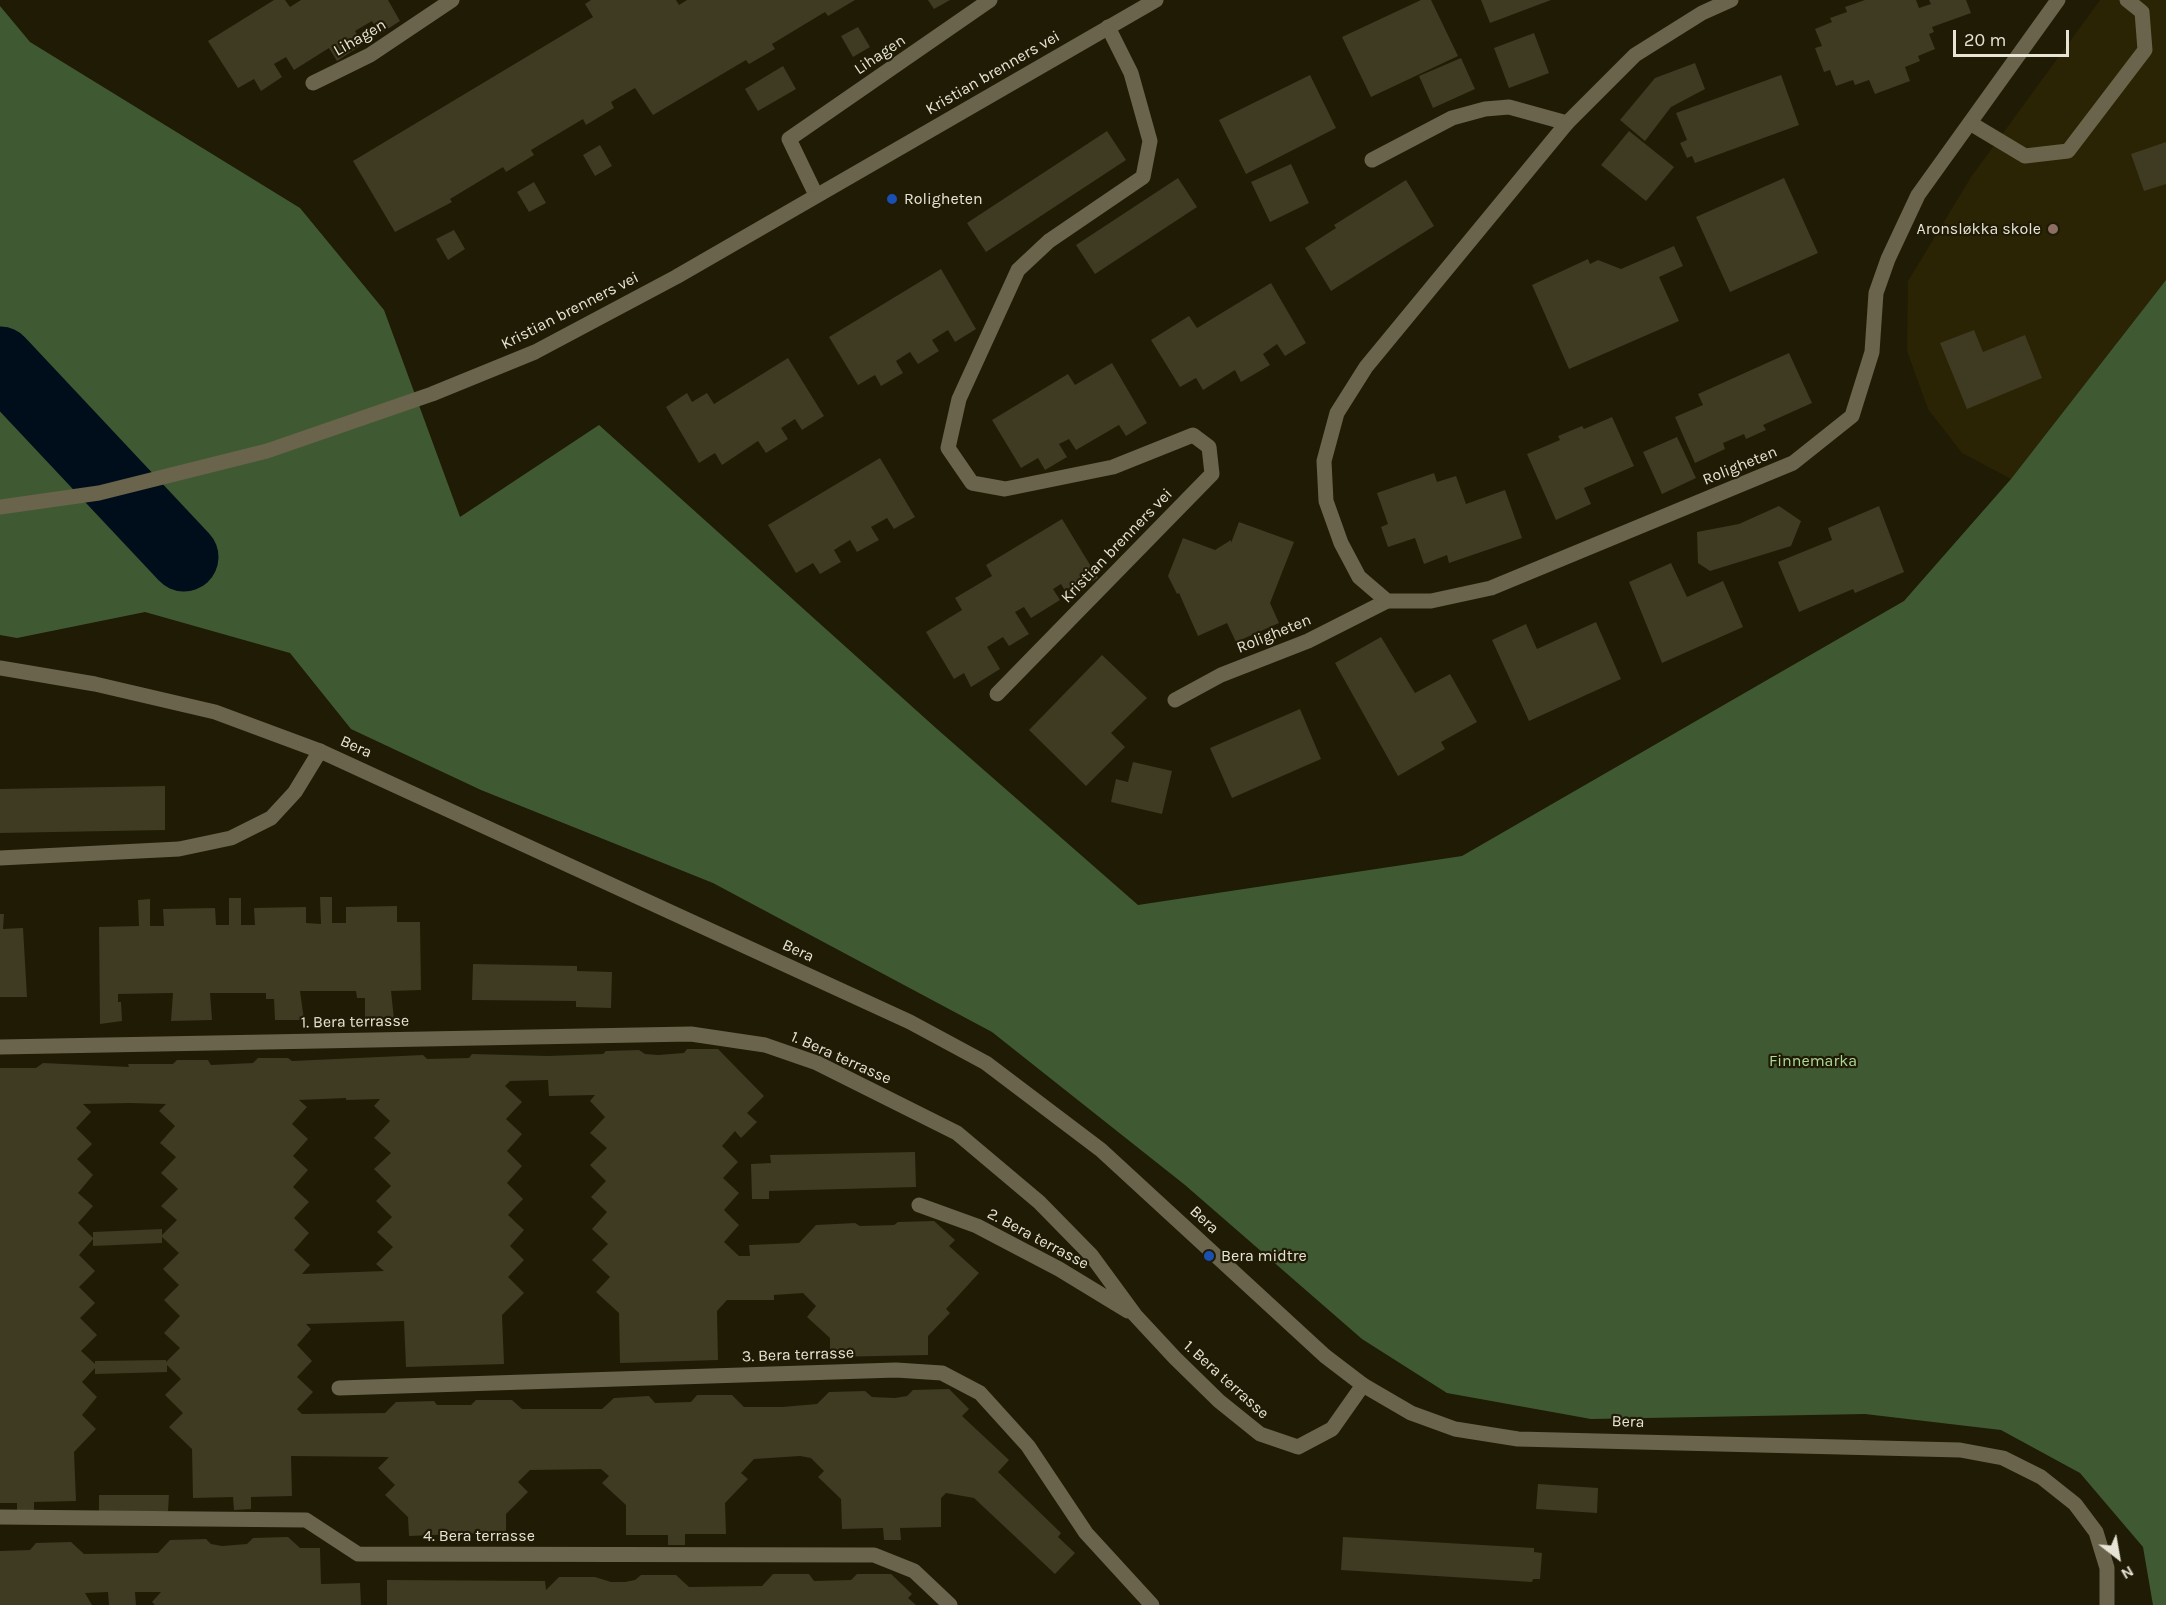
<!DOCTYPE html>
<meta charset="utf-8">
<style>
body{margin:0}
#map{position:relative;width:2166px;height:1605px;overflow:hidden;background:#201b05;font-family:Karla,sans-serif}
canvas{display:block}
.north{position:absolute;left:2088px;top:1527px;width:60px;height:60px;-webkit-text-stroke:4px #201b05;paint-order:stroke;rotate:149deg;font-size:16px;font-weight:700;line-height:24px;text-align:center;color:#e7e4d6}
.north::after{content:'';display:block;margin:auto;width:21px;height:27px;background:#e7e4d6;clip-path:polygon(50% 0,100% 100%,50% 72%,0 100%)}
.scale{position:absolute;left:1953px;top:30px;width:116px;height:27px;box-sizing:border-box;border:3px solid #e7e4d6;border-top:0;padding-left:8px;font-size:18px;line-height:21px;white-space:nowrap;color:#e7e4d6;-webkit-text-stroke:4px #201b05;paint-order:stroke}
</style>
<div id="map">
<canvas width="2166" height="1605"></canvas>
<div class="north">N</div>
<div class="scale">20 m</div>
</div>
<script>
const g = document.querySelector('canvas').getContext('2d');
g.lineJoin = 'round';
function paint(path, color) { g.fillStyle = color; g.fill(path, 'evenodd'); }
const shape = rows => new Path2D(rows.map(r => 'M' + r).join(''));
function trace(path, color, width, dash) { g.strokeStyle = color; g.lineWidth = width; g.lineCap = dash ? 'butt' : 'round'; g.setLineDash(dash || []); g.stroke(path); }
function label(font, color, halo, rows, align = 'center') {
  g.font = font + ' Karla,sans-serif'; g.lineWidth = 4.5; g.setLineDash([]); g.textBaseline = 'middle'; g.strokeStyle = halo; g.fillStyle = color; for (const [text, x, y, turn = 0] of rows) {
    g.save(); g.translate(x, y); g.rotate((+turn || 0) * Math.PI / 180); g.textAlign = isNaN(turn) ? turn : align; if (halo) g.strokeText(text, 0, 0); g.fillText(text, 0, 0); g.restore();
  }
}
paint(shape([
 [2100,0,2166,0,2166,280,2011,479,1962,453,1928,409,1907,351,1908,281,1971,177]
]), '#2a2304');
paint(shape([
 [0,6,30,42,300,208,384,310,460,517,599,425,937,729,1138,905,1462,856,1904,601,2011,479,2166,280,2166,1605,2153,1605,2143,1547,2080,1473,2001,1430,1865,1414,1591,1419,1447,1393,1362,1339,1185,1185,992,1032,713,883,481,790,351,729,290,653,145,612,17,638,0,635]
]), '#3f5a33');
trace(shape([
 [0,361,184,557]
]), '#000e1b', 69);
paint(shape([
 [274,0,285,0,290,7,301,0,388,0,400,21,380,34,372,21,355,31,363,44,337,61,329,48,294,70,286,57,274,64,282,77,261,91,254,79,238,88,208,41],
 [591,0,676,0,679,5,687,0,855,0,828,16,825,12,772,44,775,49,749,64,746,60,653,115,635,88,611,102,614,108,586,125,583,119,531,150,534,155,506,172,503,167,450,199,452,202,395,232,353,161,593,17,585,4],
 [928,0,950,0,934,9],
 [1421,0,1431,0,1458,56,1371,97,1342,37],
 [1481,0,1551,0,1490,23],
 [1865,0,1916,0,1919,8,1931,4,1929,0,1966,0,1971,13,1932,27,1934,32,1929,34,1935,49,1918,56,1920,61,1905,67,1910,81,1875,94,1869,80,1855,85,1853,80,1836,86,1830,70,1824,72,1815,48,1822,46,1815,29,1832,22,1830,18,1847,12,1845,7],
 [858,27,870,47,853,57,841,36],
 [1534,33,1549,73,1509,88,1494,48],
 [1461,58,1475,89,1433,108,1419,76],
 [1695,63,1705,89,1671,107,1645,141,1620,120,1655,78],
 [783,66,796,89,758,111,745,89],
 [1310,75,1336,128,1246,174,1219,120],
 [1781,75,1799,125,1695,163,1692,156,1687,158,1680,143,1687,140,1676,113],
 [1107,131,1126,160,986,252,967,223],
 [1629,131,1674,167,1646,201,1601,165],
 [2166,142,2166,184,2144,191,2131,154],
 [600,145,612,166,595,176,583,155],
 [1291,164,1309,203,1270,222,1251,182],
 [1178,178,1197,207,1095,274,1076,245],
 [1784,178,1818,253,1730,292,1696,217],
 [1406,180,1434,226,1331,291,1305,248,1336,228,1334,225],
 [534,182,546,203,529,212,517,192],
 [454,230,465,249,448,260,436,239],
 [1674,246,1683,266,1659,277,1679,321,1569,369,1532,285,1588,259,1590,264,1598,260,1621,269],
 [941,269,976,329,955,342,948,330,932,340,939,351,918,364,910,352,896,361,903,373,881,386,875,375,858,385,829,337],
 [1271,283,1306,343,1285,356,1277,344,1263,354,1270,365,1241,382,1235,370,1203,390,1196,378,1180,387,1151,340,1189,316,1197,328],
 [1974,330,1983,352,2025,335,2042,378,1967,409,1940,343],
 [1789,353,1812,403,1763,425,1766,430,1746,439,1744,434,1723,443,1725,449,1695,463,1675,417,1703,405,1698,394],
 [788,358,824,416,802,430,795,419,781,428,788,439,766,453,758,441,722,465,715,453,699,463,666,407,687,393,692,402,707,393,714,404],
 [1112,363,1147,423,1126,436,1119,425,1076,450,1069,439,1059,444,1067,457,1045,470,1038,458,1021,468,992,420,1068,374,1075,385],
 [1612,417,1634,466,1584,488,1591,504,1556,520,1527,454,1560,440,1558,436,1582,426,1584,429],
 [1677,437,1696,478,1662,494,1643,452],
 [880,458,915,517,894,529,887,518,871,527,879,540,857,552,850,540,834,550,841,562,820,574,813,563,796,573,768,525],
 [1434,473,1437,482,1456,476,1466,504,1505,490,1522,538,1449,563,1447,555,1424,564,1415,538,1388,547,1381,527,1388,524,1377,493],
 [1779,506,1801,521,1791,546,1710,571,1698,563,1697,532,1739,524],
 [1879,506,1904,572,1855,593,1853,589,1799,612,1778,562,1832,540,1828,528],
 [1062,519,1098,578,1068,596,1061,584,1053,589,1060,600,1031,618,1024,607,1015,612,1029,634,1009,646,1003,637,987,647,1000,669,971,687,964,673,954,679,926,632,962,610,955,598,992,576,986,565],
 [1239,522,1294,542,1270,603,1279,623,1236,642,1227,623,1198,636,1179,593,1177,594,1168,576,1183,538,1215,550,1231,540,1231,543],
 [1671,563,1687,597,1723,581,1743,627,1662,663,1629,582],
 [1596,622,1621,679,1529,721,1492,640,1526,624,1537,649],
 [1381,637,1415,693,1450,674,1477,722,1441,742,1445,749,1398,776,1335,663],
 [1102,655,1147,698,1111,733,1125,747,1086,786,1029,730],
 [1300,709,1321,759,1232,798,1210,748],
 [1133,762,1172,771,1162,814,1111,802,1116,779,1128,782],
 [165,786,165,830,0,833,0,789],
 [320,897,332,897,332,923,346,923,346,907,397,906,397,922,420,922,421,990,391,991,394,1019,365,1019,365,998,357,998,356,991,300,991,304,1020,275,1020,274,999,266,999,266,993,210,993,212,1020,171,1021,173,993,118,994,118,1002,121,1002,122,1021,100,1024,99,927,139,926,138,900,150,899,150,926,164,926,163,909,215,908,216,925,229,925,229,898,241,898,241,925,255,925,254,908,306,907,306,923,321,924],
 [0,914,4,914,3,929,23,928,27,997,0,997],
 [473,964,577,966,577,971,612,972,611,1008,576,1007,576,1001,472,1000],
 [687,1049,718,1049,764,1096,747,1113,757,1122,741,1138,735,1131,722,1146,738,1162,723,1178,739,1193,724,1210,739,1225,724,1242,739,1256,750,1256,749,1245,799,1243,816,1225,855,1223,860,1226,894,1225,898,1222,934,1221,955,1240,949,1246,979,1273,946,1309,950,1313,928,1336,928,1355,830,1357,830,1338,807,1317,816,1306,803,1293,774,1295,774,1300,727,1300,717,1311,718,1360,620,1363,619,1313,596,1292,610,1277,592,1260,608,1244,592,1229,607,1212,591,1197,606,1181,590,1165,607,1148,590,1133,605,1117,590,1101,595,1095,549,1096,548,1080,510,1081,505,1086,522,1102,506,1119,522,1134,507,1151,522,1166,507,1183,523,1199,508,1215,524,1230,510,1246,524,1260,508,1277,524,1293,502,1315,504,1364,406,1367,404,1321,306,1324,311,1329,297,1345,312,1361,297,1377,313,1392,297,1409,302,1414,385,1413,396,1402,434,1401,437,1405,471,1405,476,1400,512,1400,522,1409,602,1409,614,1398,649,1396,655,1403,691,1402,697,1395,732,1395,744,1407,782,1407,817,1404,829,1392,865,1391,872,1397,895,1398,907,1396,913,1390,949,1389,969,1409,962,1416,1009,1460,998,1472,1061,1533,1058,1537,1075,1553,1055,1574,974,1498,946,1493,941,1498,941,1527,900,1528,901,1540,884,1540,883,1528,842,1529,841,1499,818,1477,824,1471,811,1458,800,1456,754,1459,741,1473,748,1479,725,1503,726,1534,685,1534,685,1545,668,1545,668,1535,626,1535,626,1505,602,1483,609,1476,601,1469,530,1470,518,1482,528,1492,506,1514,506,1532,409,1536,408,1517,385,1495,395,1485,378,1468,389,1457,291,1456,292,1496,251,1497,251,1509,234,1510,233,1497,193,1498,192,1449,169,1427,183,1413,165,1395,181,1379,167,1365,167,1372,95,1374,95,1368,82,1382,97,1397,82,1415,96,1429,74,1452,76,1501,34,1502,34,1514,17,1514,17,1503,0,1503,0,1068,36,1068,43,1063,129,1067,128,1064,173,1064,177,1060,208,1060,211,1065,253,1063,258,1058,288,1058,292,1061,423,1055,427,1059,469,1058,472,1054,548,1056,603,1054,606,1051,639,1050,645,1054,658,1055,684,1053],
 [346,1098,346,1100,380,1099,374,1106,390,1121,374,1138,391,1153,374,1169,391,1186,376,1201,392,1217,377,1232,393,1247,376,1264,384,1271,302,1274,310,1265,294,1250,309,1233,294,1218,309,1202,293,1187,308,1170,293,1156,308,1139,292,1124,307,1107,299,1100],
 [130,1103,166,1104,159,1111,175,1126,160,1143,176,1157,161,1173,178,1189,161,1206,177,1220,162,1235,162,1229,93,1232,93,1238,78,1223,93,1206,78,1193,93,1175,77,1159,92,1144,76,1128,91,1112,83,1104],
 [162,1237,179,1253,163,1269,179,1285,164,1300,180,1316,164,1333,180,1348,166,1362,166,1360,95,1361,95,1364,81,1351,97,1335,80,1318,95,1303,79,1287,95,1271,79,1255,93,1239,93,1246,162,1243],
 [915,1152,916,1187,769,1191,769,1199,752,1199,751,1164,771,1163,770,1155],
 [1538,1484,1598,1488,1597,1513,1536,1509],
 [99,1495,169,1495,168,1511,99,1511],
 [288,1537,300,1548,320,1548,321,1584,360,1583,361,1605,155,1605,152,1602,161,1592,135,1592,136,1605,109,1605,108,1592,85,1593,92,1605,0,1605,0,1551,30,1550,36,1543,71,1542,84,1554,158,1553,170,1540,206,1539,211,1544,222,1546,247,1544,253,1538],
 [1343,1537,1534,1548,1534,1552,1542,1553,1540,1579,1533,1579,1532,1582,1341,1570],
 [773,1574,809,1574,814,1581,851,1580,857,1574,891,1574,912,1594,908,1598,916,1605,387,1605,387,1580,545,1581,546,1590,559,1577,595,1577,611,1582,625,1582,635,1580,641,1575,676,1575,689,1587,762,1586]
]), '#3f3a22');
trace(shape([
 [1970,123,2025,156,2068,151,2145,50,2142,12,2127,0],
 [1372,160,1452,118,1485,109,1509,107,1567,123],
 [1175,700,1221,675,1308,641,1387,601]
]), '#69644b', 15);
trace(shape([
 [1731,0,1702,13,1635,55,1567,123,1366,367,1337,413,1324,461,1326,501,1341,543,1359,577,1387,601,1431,601,1491,588,1793,463,1852,416,1872,352,1876,293,1888,259,1918,195,2058,0],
 [313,83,370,55,452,0],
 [816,195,789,139,990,0],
 [997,694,1212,474,1209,447,1193,435,1113,467,1005,489,972,483,948,448,959,399,1018,270,1049,241,1143,177,1150,141,1131,73,1108,27],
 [0,858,179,849,231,838,271,818,295,792,320,751],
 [0,1047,691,1034,765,1045,817,1063,957,1133,1039,1202,1091,1255,1135,1315,1175,1358,1219,1401,1260,1434,1298,1447,1332,1429,1363,1385],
 [919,1205,977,1226,1059,1269,1128,1311],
 [339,1388,896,1370,942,1373,980,1393,1028,1446,1086,1533,1152,1605],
 [0,1517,306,1520,358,1554,874,1555,914,1571,950,1605]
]), '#69644b', 15);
trace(shape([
 [0,668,95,684,215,712,320,751,910,1022,986,1063,1101,1150,1325,1356,1363,1385,1411,1413,1455,1429,1518,1439,1960,1450,2003,1458,2041,1477,2075,1504,2096,1532,2107,1568,2107,1605]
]), '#69644b', 15);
trace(shape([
 [0,507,99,493,267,451,432,394,535,352,676,277,1156,0]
]), '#69644b', 15);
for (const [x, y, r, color] of [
 [892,199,6,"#1a4fb4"],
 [2053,229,6,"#8d6e63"],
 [1209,1256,6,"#1a4fb4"]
]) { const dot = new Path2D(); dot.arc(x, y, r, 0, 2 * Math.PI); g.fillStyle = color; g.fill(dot); trace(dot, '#201b05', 2); }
label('16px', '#e7e4d6', '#201b05', [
 ["Lihagen",360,38,-30],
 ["Lihagen",880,55,-34],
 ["Kristian brenners vei",993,73,-30],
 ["Kristian brenners vei",570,311,-27],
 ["Roligheten",1740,466,-22],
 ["Kristian brenners vei",1117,546,-46],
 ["Roligheten",1274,634,-22],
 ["Bera",356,747,24],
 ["Bera",798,951,25],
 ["1. Bera terrasse",355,1022,-1],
 ["1. Bera terrasse",841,1058,24],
 ["Bera",1204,1220,43],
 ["2. Bera terrasse",1038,1239,28],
 ["3. Bera terrasse",798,1355,-2],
 ["1. Bera terrasse",1226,1380,42],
 ["Bera",1628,1422,2],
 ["4. Bera terrasse",479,1536]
]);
label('16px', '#e7e4d6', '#201b05', [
 ["Roligheten",904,199],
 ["Aronsløkka skole",2041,229,"right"],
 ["Bera midtre",1221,1256]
], 'left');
label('16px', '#acda99', '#201b05', [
 ["Finnemarka",1813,1061]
]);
</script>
